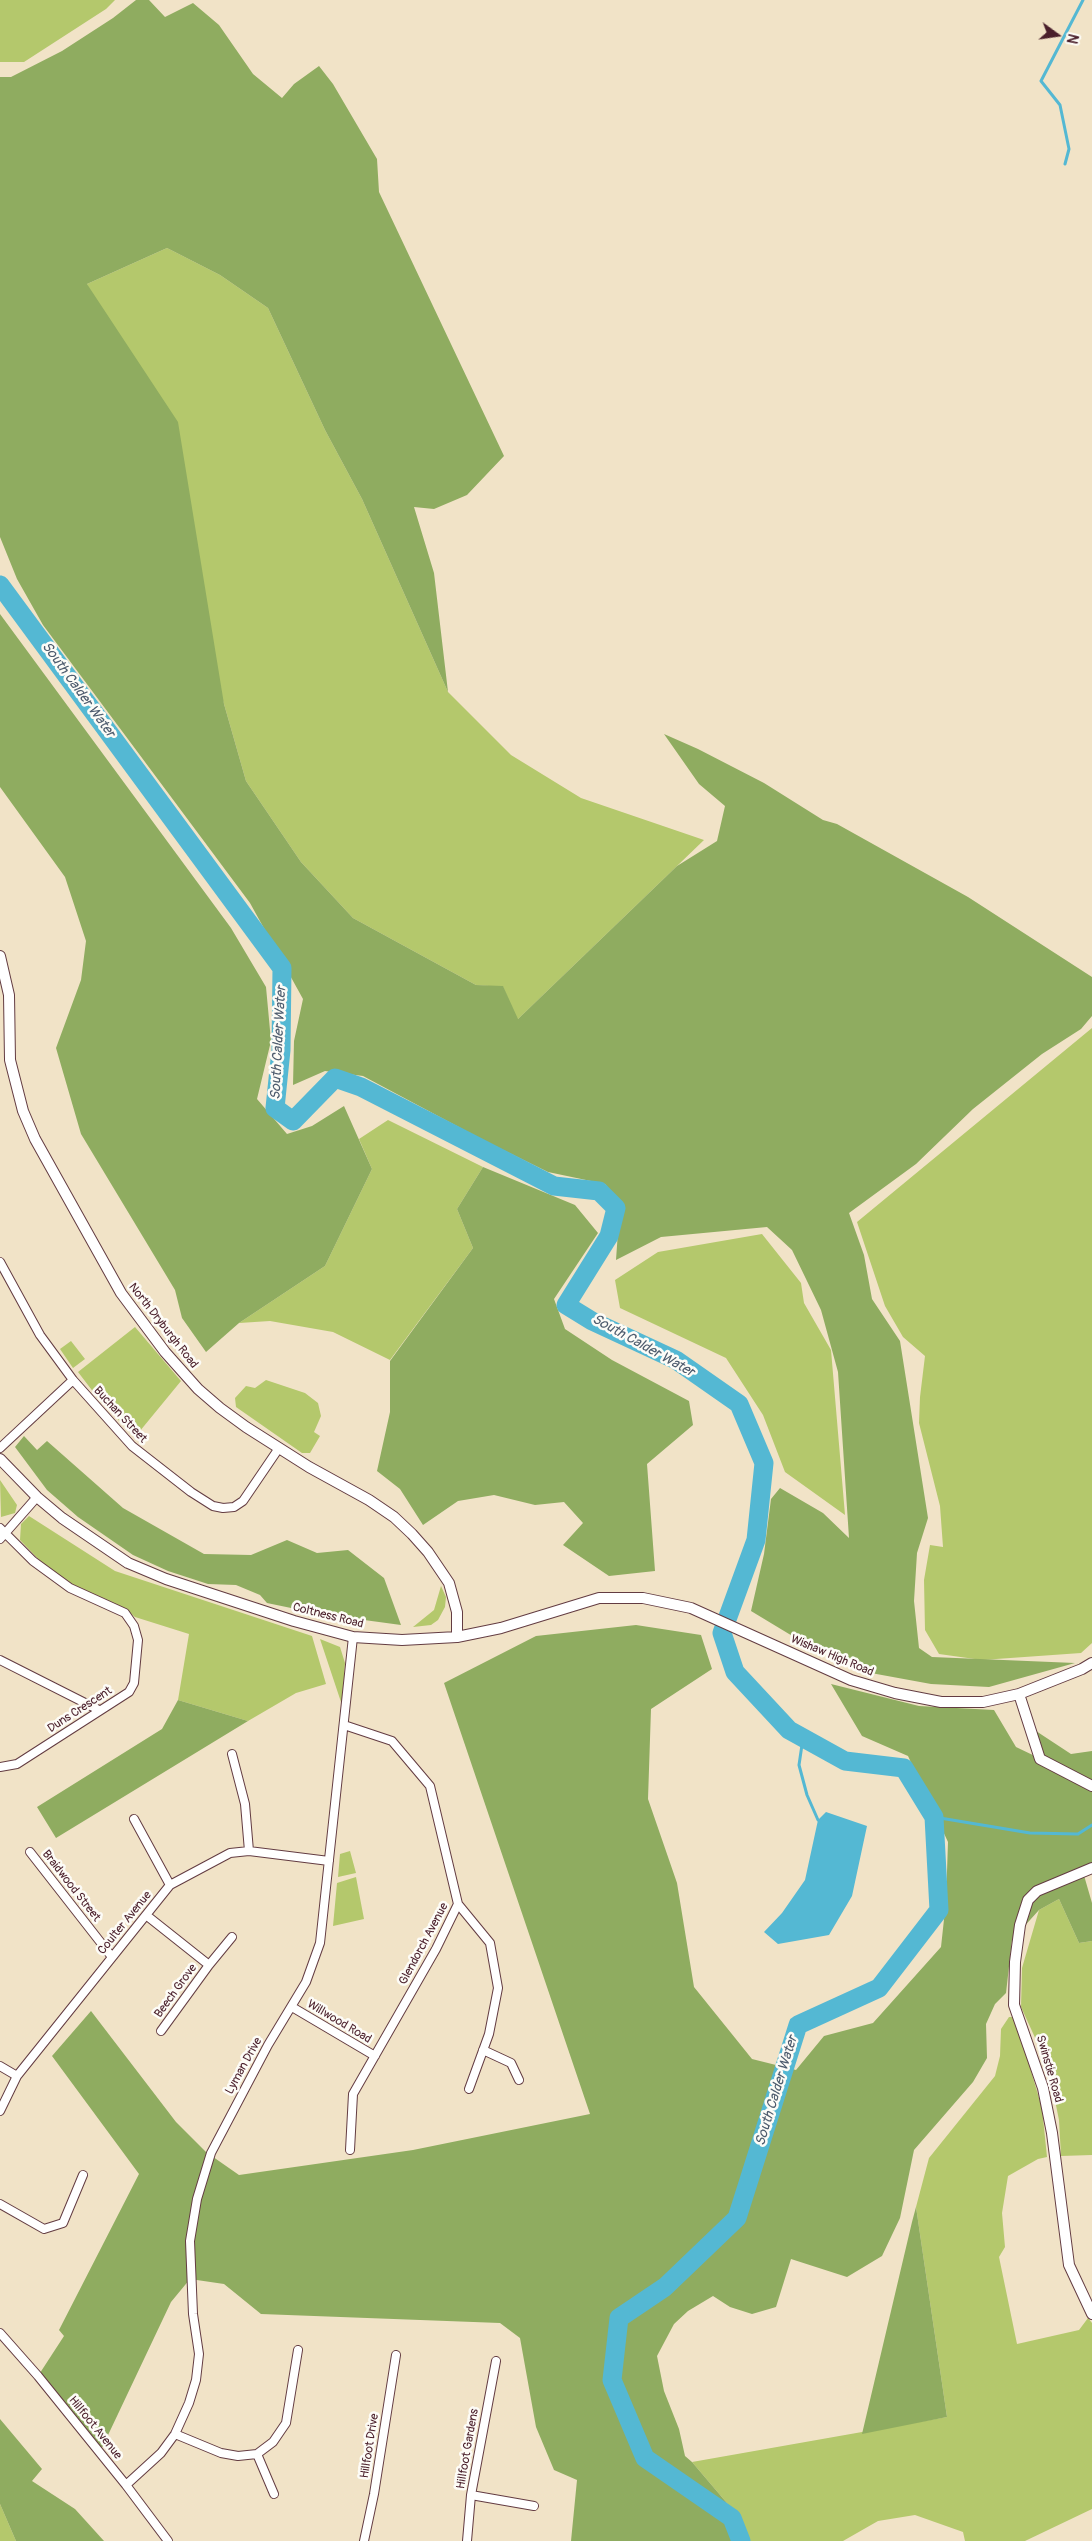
<!DOCTYPE html>
<style>
body{margin:0}
#map{position:relative;width:1092px;height:2541px;overflow:hidden;background:#f1e3c7;font-family:Pangolin,sans-serif}
canvas{display:block}
.north{position:absolute;left:1032px;top:10px;width:50px;height:50px;-webkit-text-stroke:4px #fdfcf7;paint-order:stroke;rotate:104deg;font-size:14px;font-weight:700;line-height:20px;text-align:center;color:#4a1f2b}
.north::after{content:'';display:block;margin:auto;width:18px;height:22px;background:#4a1f2b;clip-path:polygon(50% 0,100% 100%,50% 72%,0 100%)}
</style>
<div id="map">
<canvas width="1092" height="2541"></canvas>
<div class="north">N</div>
</div>
<script>
const g = document.querySelector('canvas').getContext('2d');
g.lineJoin = 'round';
function paint(path, color) { g.fillStyle = color; g.fill(path, 'evenodd'); }
const shape = rows => new Path2D(rows.map(r => 'M' + r).join(''));
function trace(path, color, width, dash) { g.strokeStyle = color; g.lineWidth = width; g.lineCap = dash ? 'butt' : 'round'; g.setLineDash(dash || []); g.stroke(path); }
function label(font, color, halo, rows, align = 'center') {
  g.font = font + ' Pangolin,sans-serif'; g.lineWidth = 5; g.setLineDash([]); g.textBaseline = 'middle'; g.strokeStyle = halo; g.fillStyle = color; for (const [text, x, y, turn = 0] of rows) {
    g.save(); g.translate(x, y); g.rotate((+turn || 0) * Math.PI / 180); g.textAlign = isNaN(turn) ? turn : align; if (halo) g.strokeText(text, 0, 0); g.fillText(text, 0, 0); g.restore();
  }
}
paint(shape([
 [0,0,115,0,106,9,24,62,0,62],
 [167,248,220,275,268,308,325,430,362,499,448,692,511,755,581,798,704,840,517,1020,503,987,476,985,353,918,301,862,246,781,224,704,87,284],
 [1092,1028,1092,1643,1081,1653,982,1660,939,1654,925,1630,924,1580,930,1545,943,1547,940,1506,919,1423,920,1397,925,1356,903,1337,885,1306,857,1222],
 [388,1120,483,1167,457,1209,473,1248,390,1360,333,1332,270,1321,239,1323,325,1266,372,1169,359,1139],
 [762,1234,801,1283,804,1303,831,1350,845,1515,785,1472,763,1415,726,1358,620,1308,615,1280,658,1252],
 [135,1327,181,1381,135,1437,101,1402,78,1372],
 [71,1341,85,1359,73,1368,60,1349],
 [266,1380,305,1393,318,1403,321,1416,314,1432,320,1436,310,1453,302,1453,236,1407,235,1398,246,1386,255,1388],
 [0,1480,17,1505,15,1513,1,1517],
 [29,1516,115,1571,312,1636,326,1684,296,1693,248,1721,178,1700,189,1634,135,1617,128,1611,70,1583,43,1564,20,1540,21,1524],
 [441,1586,446,1597,445,1607,438,1620,431,1625,413,1627,434,1610],
 [320,1639,340,1647,345,1663,342,1705],
 [350,1851,356,1873,338,1877,340,1854],
 [356,1877,364,1919,333,1926,337,1883],
 [1059,1899,1079,1943,1092,1941,1092,2155,1061,2156,1059,2120,1048,2066,1021,2007,1022,1968,1039,1910],
 [1009,2017,1015,2017,1042,2108,1047,2157,1038,2159,1008,2176,1002,2213,1005,2247,999,2257,1017,2344,1079,2330,1088,2318,1092,2323,1092,2509,1025,2541,965,2541,963,2532,915,2515,878,2521,843,2541,749,2541,738,2516,692,2462,947,2417,916,2207,929,2158,995,2076,1000,2056,1001,2029],
 [0,2504,16,2541,0,2541]
]), '#b4c86c');
paint(shape([
 [136,0,149,0,165,17,193,3,219,25,253,74,282,98,294,84,319,66,333,84,377,159,379,192,504,456,467,495,434,509,414,507,434,573,448,692,362,499,325,430,268,308,220,275,167,248,87,284,178,422,224,704,246,781,301,862,353,918,476,985,503,986,518,1019,677,866,717,841,725,806,699,784,664,734,698,749,764,783,823,820,837,824,968,897,1092,977,1092,1016,1081,1029,1042,1054,973,1109,916,1164,849,1213,864,1255,872,1299,900,1341,928,1518,917,1553,914,1601,919,1648,932,1657,1075,1663,989,1687,931,1684,871,1673,794,1637,751,1611,764,1554,771,1499,780,1488,823,1513,849,1538,838,1372,821,1310,792,1250,767,1227,661,1237,616,1260,620,1203,605,1184,548,1172,483,1140,363,1076,325,1071,293,1085,294,1041,303,999,250,903,43,625,17,579,0,537,0,77,11,77,62,51,113,18],
 [0,614,231,928,266,987,271,1041,257,1099,287,1134,312,1126,344,1106,372,1169,325,1266,239,1323,206,1352,182,1318,175,1290,81,1134,56,1048,81,980,86,941,65,877,0,787],
 [483,1167,575,1205,598,1233,554,1299,565,1329,612,1360,689,1401,693,1425,647,1464,655,1571,609,1576,563,1545,583,1523,564,1502,535,1505,494,1495,458,1501,423,1525,400,1489,377,1471,390,1412,390,1361,473,1248,457,1209],
 [24,1436,37,1450,47,1441,123,1508,204,1554,251,1555,287,1540,317,1553,348,1550,384,1578,401,1625,320,1614,267,1603,260,1595,236,1585,208,1584,168,1571,133,1555,78,1517,47,1490,15,1447],
 [636,1625,701,1635,712,1669,651,1709,648,1799,677,1883,694,1987,752,2059,796,2070,824,2036,873,2023,941,1947,946,1901,948,1842,908,1756,862,1736,831,1684,919,1706,994,1710,1016,1747,1039,1758,1036,1731,1071,1754,1092,1751,1092,1868,1083,1872,1092,1903,1092,1941,1079,1943,1059,1899,1039,1910,1012,1940,1006,1993,995,2004,986,2024,987,2058,973,2082,914,2150,900,2218,882,2256,847,2277,791,2259,776,2307,752,2314,730,2307,713,2296,688,2311,674,2324,657,2356,664,2391,679,2429,685,2456,692,2462,738,2516,749,2541,571,2541,577,2480,554,2470,536,2427,520,2338,500,2323,261,2314,224,2284,190,2279,171,2302,100,2452,38,2376,64,2336,59,2330,139,2174,52,2056,91,2011,176,2122,206,2152,239,2175,413,2150,590,2114,444,1683,536,1636],
 [178,1700,248,1721,56,1838,37,1807,162,1729],
 [916,2207,947,2417,862,2434,912,2222],
 [0,2419,42,2469,32,2481,75,2509,104,2541,16,2541,0,2504]
]), '#8fac60');
paint(shape([
 [826,1812,867,1826,852,1896,829,1935,778,1944,764,1932,782,1913,805,1880,818,1820]
]), '#54b8d3');
trace(shape([
 [1065,164,1069,149,1060,105,1041,81,1083,0],
 [803,1738,799,1765,807,1795,818,1820],
 [934,1817,1030,1833,1078,1834,1092,1825]
]), '#54b8d3', 3);
trace(shape([
 [0,585,282,968,281,1050,275,1108,293,1121,335,1078,361,1087,554,1186,599,1191,616,1208,609,1236,566,1305,592,1321,676,1360,739,1404,764,1463,756,1540,722,1633,735,1672,789,1730,845,1761,904,1768,934,1817,939,1910,879,1988,798,2025,737,2218,665,2287,619,2318,612,2380,645,2458,732,2518,741,2541]
]), '#54b8d3', 19);
const minor = shape([
 [0,1262,40,1335,73,1380,132,1446,191,1492,213,1506,223,1508,234,1507,243,1501,279,1448],
 [0,1448,73,1380],
 [0,1528,33,1561,70,1588,125,1613,134,1626,138,1640,134,1683,129,1692,17,1764,0,1767],
 [0,1539,37,1497],
 [0,1660,99,1710],
 [344,1725,392,1741,430,1786,458,1904,436,1949,353,2094,350,2150],
 [232,1754,245,1804,249,1851],
 [134,1819,170,1885],
 [30,1852,112,1957],
 [458,1904,490,1943,498,1988,489,2034,469,2089],
 [146,1915,209,1965,161,2031],
 [209,1965,232,1937],
 [292,2007,375,2056],
 [483,2050,511,2063,519,2080],
 [0,2066,17,2076],
 [0,2111,17,2076,170,1885,230,1853,249,1851,329,1861],
 [0,2204,44,2229,63,2223,83,2175],
 [0,2333,38,2376,126,2485,168,2541],
 [175,2434,221,2453,238,2456,257,2454,273,2442,286,2423,298,2350],
 [257,2454,274,2494],
 [126,2485,161,2453,175,2434,189,2403,196,2380,199,2354,193,2314,190,2241,197,2199,211,2153,268,2045,306,1982,320,1943,353,1637],
 [471,2495,534,2506],
 [364,2541,374,2494,396,2355],
 [467,2541,471,2495,496,2361]
]);
const tertiary = shape([
 [0,956,9,995,10,1060,23,1111,35,1139,121,1293,165,1352,198,1389,220,1408,246,1427,309,1467,369,1500,394,1517,412,1534,428,1552,449,1583,457,1612,457,1637],
 [0,1459,37,1497,62,1518,128,1563,166,1579,294,1621,353,1637,402,1640,457,1637,501,1628,599,1598,643,1598,691,1608,851,1680,895,1693,941,1702,983,1702,1019,1694,1082,1669,1092,1663],
 [1019,1694,1040,1759,1092,1786],
 [1092,1868,1037,1891,1028,1900,1020,1925,1015,1962,1014,2005,1043,2088,1052,2133,1069,2265,1092,2314]
]);
trace(minor, '#633c42', 10);
trace(tertiary, '#633c42', 12);
trace(minor, '#fff', 8);
trace(tertiary, '#fff', 10);
label('12px', '#4a1f2b', '#fdfcf7', [
 ["North Dryburgh Road",163,1326,52],
 ["Buchan Street",120,1415,47],
 ["Coltness Road",328,1616,14],
 ["Wishaw High Road",832,1656,23],
 ["Duns Crescent",80,1710,-33],
 ["Braidwood Street",71,1886,52],
 ["Coulter Avenue",125,1923,-51],
 ["Glendorch Avenue",424,1944,-62],
 ["Beech Grove",176,1991,-54],
 ["Willwood Road",339,2022,31],
 ["Lyman Drive",244,2066,-61],
 ["Swinstie Road",1049,2069,74],
 ["Hillfoot Avenue",95,2428,51],
 ["Hillfoot Drive",370,2446,-81],
 ["Hillfoot Gardens",468,2449,-80]
]);
label('italic 14px', '#4e5c6e', '#fdfcf7', [
 ["South Calder Water",78,690,54],
 ["South Calder Water",279,1043,-87],
 ["South Calder Water",643,1346,29],
 ["South Calder Water",777,2091,-73]
]);
</script>
